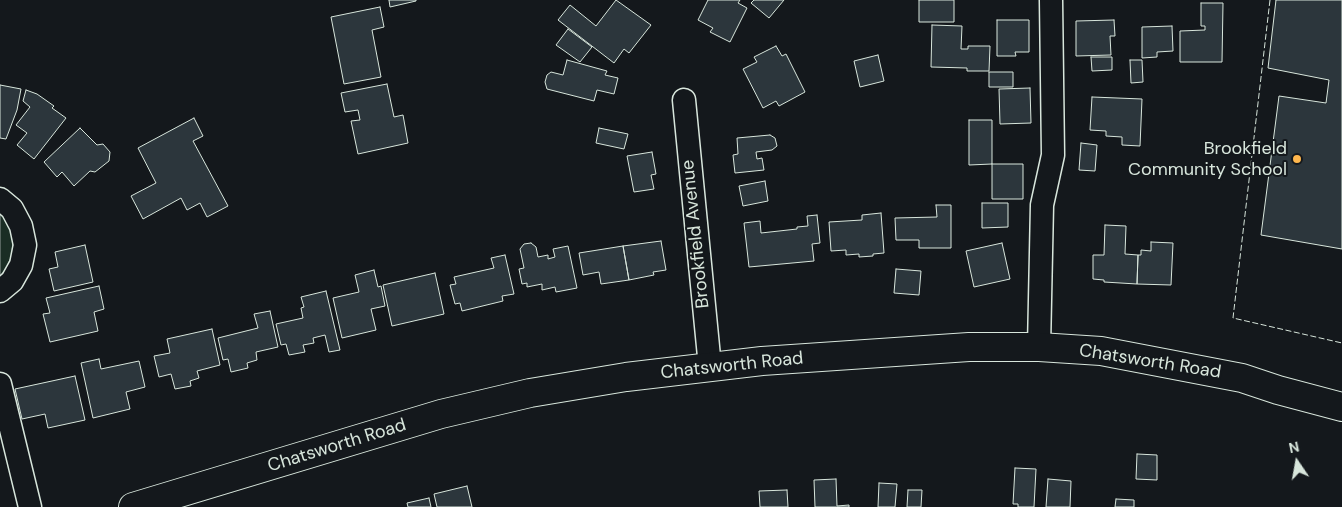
<!DOCTYPE html>
<style>
body{margin:0}
#map{position:relative;width:1342px;height:507px;overflow:hidden;background:#14181c;font-family:"DM Sans",sans-serif}
canvas{display:block}
.north{position:absolute;left:1272px;top:437px;width:50px;height:50px;-webkit-text-stroke:4px #14181c;paint-order:stroke;rotate:348deg;font-size:14px;font-weight:700;line-height:20px;text-align:center;color:#d8e6dc}
.north::after{content:'';display:block;margin:auto;width:18px;height:22px;background:#d8e6dc;clip-path:polygon(50% 0,100% 100%,50% 72%,0 100%)}
</style>
<div id="map">
<canvas width="1342" height="507"></canvas>
<div class="north">N</div>
</div>
<script>
const g = document.querySelector('canvas').getContext('2d');
g.lineJoin = 'round';
function paint(path, color) { g.fillStyle = color; g.fill(path, 'evenodd'); }
const shape = rows => new Path2D(rows.map(r => 'M' + r).join(''));
function trace(path, color, width, dash) { g.strokeStyle = color; g.lineWidth = width; g.lineCap = dash ? 'butt' : 'round'; g.setLineDash(dash || []); g.stroke(path); }
function label(font, color, halo, rows, align = 'center') {
  g.font = font + ' "DM Sans",sans-serif'; g.lineWidth = 4; g.setLineDash([]); g.textBaseline = 'middle'; g.strokeStyle = halo; g.fillStyle = color; for (const [text, x, y, turn = 0] of rows) {
    g.save(); g.translate(x, y); g.rotate((+turn || 0) * Math.PI / 180); g.textAlign = isNaN(turn) ? turn : align; if (halo) g.strokeText(text, 0, 0); g.fillText(text, 0, 0); g.restore();
  }
}
const green = shape([
 [0,213,9,225,13,240,12,255,6,269,0,276,0,213]
]);
paint(green, '#1a2d24');
trace(green, '#939e99', 1);
const building = shape([
 [389,0,416,0,416,1,390,7,389,0],
 [616,0,651,25,629,53,624,49,614,63,558,20,570,5,596,26,616,0],
 [708,0,740,0,738,3,747,8,730,42,710,32,713,28,698,20,708,0],
 [754,0,784,0,769,18,751,3,754,0],
 [919,0,954,0,954,22,919,22,919,0],
 [1276,0,1342,0,1342,249,1261,235,1279,96,1326,103,1329,80,1268,68,1276,0],
 [1201,3,1223,3,1222,62,1180,62,1180,31,1205,30,1205,26,1201,26,1201,3],
 [380,7,384,27,372,30,381,77,344,84,331,17,380,7],
 [997,20,1029,20,1029,52,1015,52,1016,56,997,56,997,20],
 [1114,20,1115,36,1110,36,1111,55,1076,56,1076,21,1114,20],
 [932,25,962,26,961,49,968,49,968,46,990,46,989,71,967,71,967,68,931,67,932,25],
 [1172,26,1173,51,1157,52,1157,57,1142,58,1142,27,1172,26],
 [568,29,592,47,580,62,556,45,568,29],
 [776,46,782,56,786,54,805,92,779,106,776,101,763,108,743,69,757,62,754,57,776,46],
 [878,55,884,81,860,87,854,61,878,55],
 [1091,57,1112,57,1112,70,1092,71,1091,57],
 [567,60,607,71,605,75,618,78,614,94,597,90,594,101,547,89,545,82,547,75,551,72,563,75,567,60],
 [1130,60,1142,60,1143,82,1131,83,1130,60],
 [989,72,1013,72,1013,87,989,87,989,72],
 [387,84,394,117,403,115,408,143,358,154,351,121,360,120,358,110,345,112,341,93,387,84],
 [0,85,21,89,17,110,6,139,0,138,0,85],
 [1030,88,1031,123,1000,124,999,89,1030,88],
 [26,90,37,94,54,106,52,108,66,118,34,159,17,145,27,133,16,125,30,107,23,101,26,90],
 [1092,97,1142,99,1140,146,1122,145,1122,137,1106,136,1106,131,1090,130,1092,97],
 [194,118,203,136,193,141,228,206,207,217,200,203,187,210,181,198,143,219,131,196,156,183,138,148,194,118],
 [969,120,992,120,992,164,969,165,969,120],
 [80,128,97,145,103,144,110,152,109,161,95,172,90,171,74,186,62,172,57,177,44,162,80,128],
 [599,128,628,134,624,149,596,143,599,128],
 [770,135,775,138,777,146,772,150,756,152,757,159,762,158,764,170,735,173,733,155,738,154,737,138,770,135],
 [1081,143,1097,145,1095,171,1079,170,1081,143],
 [652,152,656,174,651,175,654,189,634,192,627,156,652,152],
 [992,164,1023,164,1023,199,992,199,992,164],
 [765,181,768,201,743,206,739,186,765,181],
 [982,203,1008,203,1008,227,982,228,982,203],
 [936,205,951,205,951,248,919,248,919,240,896,240,895,218,937,217,936,205],
 [881,213,884,253,873,254,873,256,859,257,859,254,846,255,846,250,831,251,829,222,862,220,862,215,881,213],
 [817,215,820,243,812,244,814,261,749,267,744,223,760,221,761,233,797,229,797,227,808,226,807,216,817,215],
 [1105,225,1126,226,1125,254,1138,255,1137,284,1104,282,1104,280,1093,279,1093,255,1104,255,1105,225],
 [661,241,666,270,653,272,654,275,629,280,623,246,661,241],
 [1151,242,1173,243,1171,285,1137,284,1138,255,1141,255,1141,250,1151,251,1151,242],
 [531,243,536,247,538,257,548,255,548,259,555,257,553,249,568,246,577,288,556,292,555,287,542,290,542,284,527,287,527,283,522,284,519,269,524,268,520,249,524,244,531,243],
 [1002,243,1010,279,974,287,966,251,1002,243],
 [85,245,93,282,54,291,49,269,58,267,55,252,85,245],
 [623,246,629,280,601,284,599,272,583,275,579,253,623,246],
 [505,255,514,294,502,296,503,301,462,311,460,303,455,304,450,285,456,284,454,277,494,268,491,258,505,255],
 [896,269,921,271,919,295,894,293,896,269],
 [374,270,378,287,381,286,385,306,371,309,376,330,342,338,333,298,359,292,355,275,374,270],
 [435,273,444,314,392,326,383,285,435,273],
 [99,286,104,309,94,312,98,331,50,342,43,314,50,313,46,298,99,286],
 [326,291,340,350,329,352,325,335,313,338,314,343,303,345,305,352,289,355,286,344,281,345,276,324,303,318,301,308,304,307,301,297,326,291],
 [270,311,278,347,256,352,257,360,247,363,248,368,231,372,228,359,223,360,218,338,258,328,254,314,270,311],
 [212,329,220,365,197,371,199,378,190,381,191,386,175,389,171,374,159,377,154,356,170,353,167,339,212,329],
 [99,359,101,369,139,361,145,387,126,392,130,409,93,418,81,363,99,359],
 [75,376,85,420,48,428,45,414,22,419,15,389,75,376],
 [1137,454,1157,455,1157,480,1136,479,1137,454],
 [1015,468,1036,469,1034,507,1018,507,1018,504,1013,504,1015,468],
 [836,479,837,506,849,505,849,507,815,507,814,480,836,479],
 [1048,479,1071,481,1070,507,1046,507,1048,479],
 [879,483,897,484,895,507,878,507,879,483],
 [467,486,472,507,437,507,434,494,467,486],
 [787,490,788,507,760,507,759,491,787,490],
 [908,490,922,490,921,507,907,507,908,490],
 [429,498,431,507,408,507,407,503,429,498],
 [1116,499,1134,500,1134,507,1115,507,1116,499]
]);
paint(building, '#2c363c');
trace(building, '#d8e6dc', 1);
const minor = shape([
 [684,100,710,367],
 [0,199,12,209,21,226,25,245,21,265,12,281,0,291],
 [1039,347,1042,205,1053,155,1051,0],
 [0,384,30,507]
]);
const trunk = shape([
 [133,507,441,414,530,393,626,377,762,361,969,347,1039,347,1101,351,1242,378,1278,390,1342,407]
]);
trace(minor, '#d8e6dc', 25);
trace(trunk, '#d8e6dc', 30);
trace(minor, '#14181c', 22);
trace(trunk, '#14181c', 28);
trace(shape([
 [1270,0,1233,318,1342,343]
]), '#d8e6dc', 1, [6, 2.5]);
for (const [x, y, r, color] of [
 [1297,159,5,"#ffb74d"]
]) { const dot = new Path2D(); dot.arc(x, y, r, 0, 2 * Math.PI); g.fillStyle = color; g.fill(dot); trace(dot, '#14181c', 2); }
label('18px', '#d8e6dc', '#14181c', [
 ["Brookfield",1287,149],
 ["Community School",1287,170]
], 'right');
label('18px', '#d8e6dc', '#14181c', [
 ["Brookfield Avenue",696,234,-96],
 ["Chatsworth Road",1150,362,9],
 ["Chatsworth Road",732,366,-6],
 ["Chatsworth Road",337,446,-17]
]);
</script>
